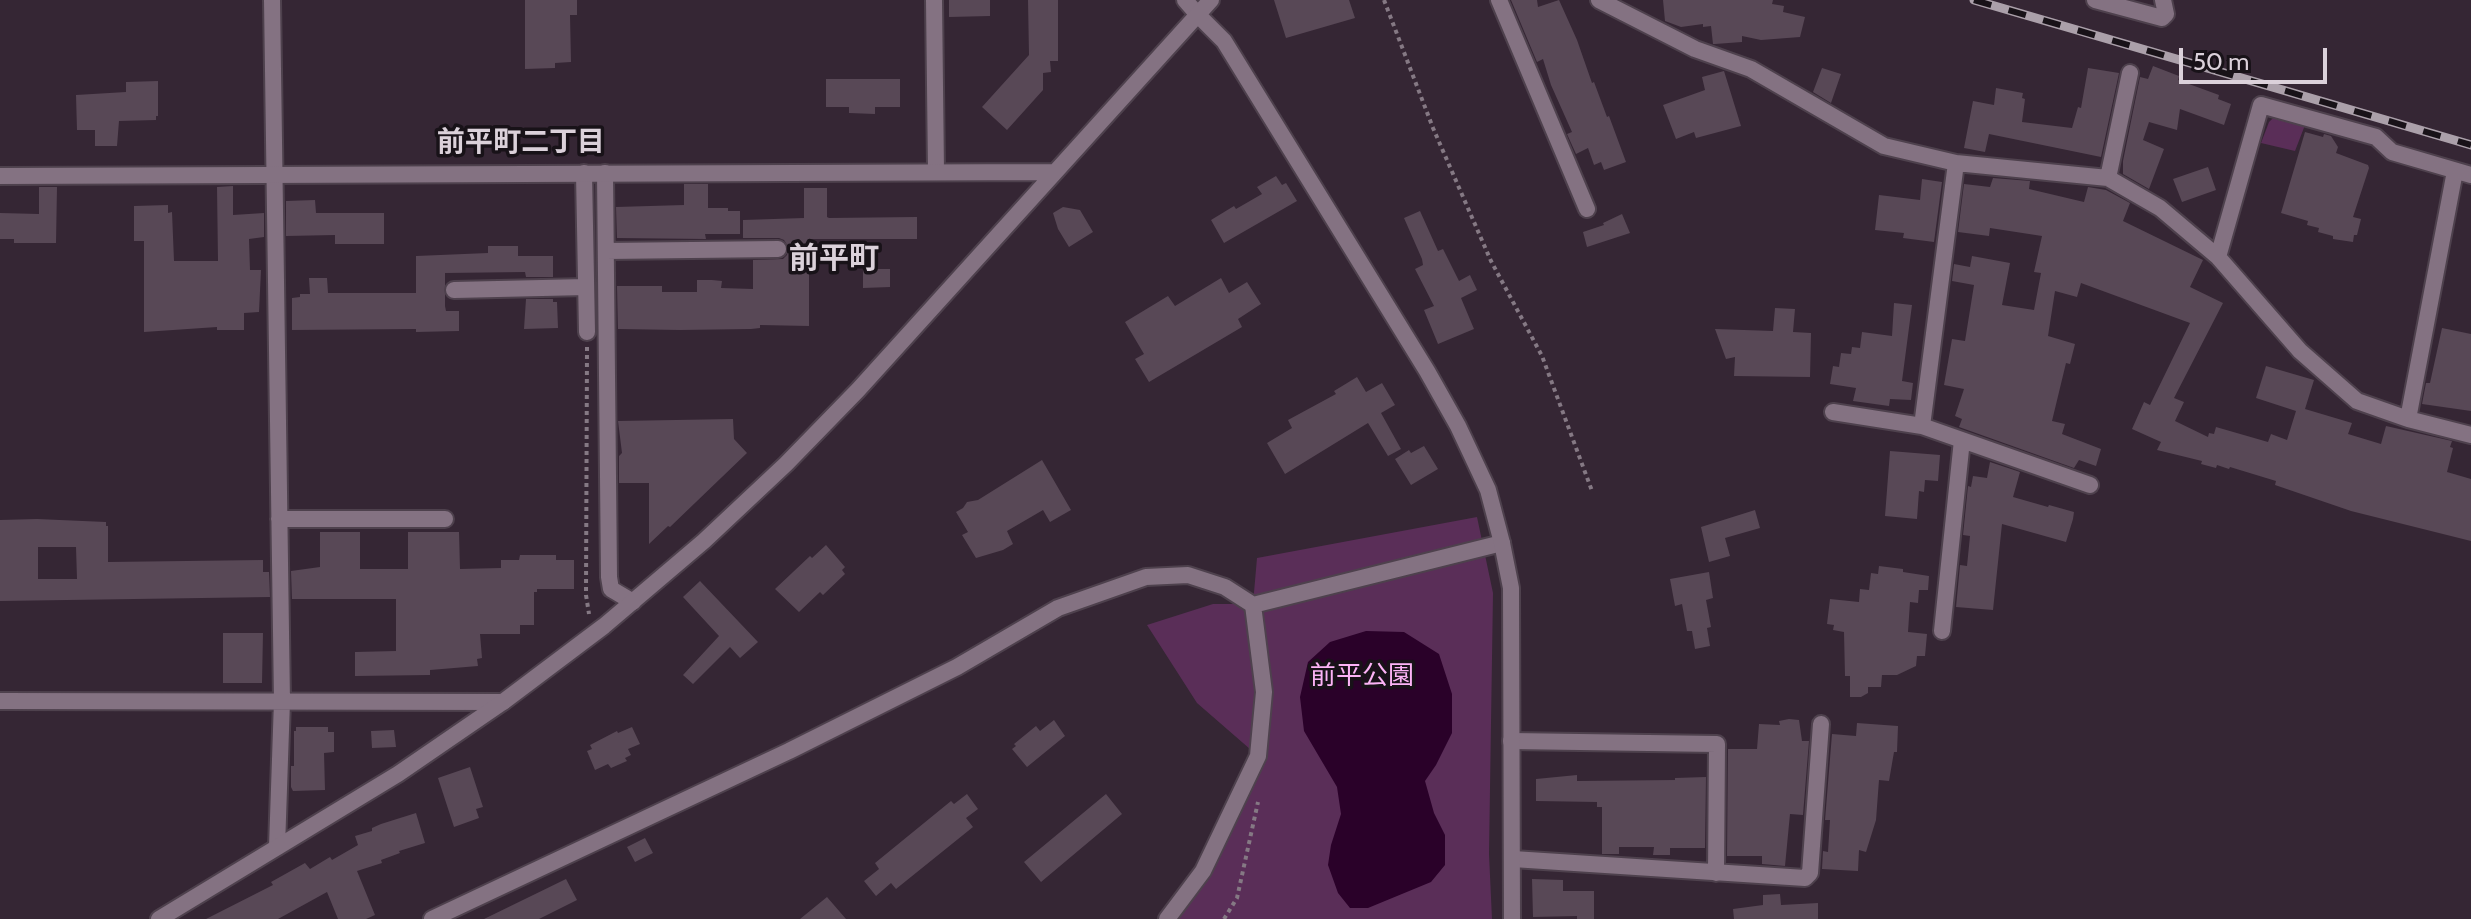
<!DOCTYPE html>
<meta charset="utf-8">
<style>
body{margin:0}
#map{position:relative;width:2471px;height:919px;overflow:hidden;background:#352634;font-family:Cabin,sans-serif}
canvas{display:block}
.scale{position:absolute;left:2179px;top:48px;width:148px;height:36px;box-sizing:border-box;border:4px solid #dbd1da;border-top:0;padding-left:10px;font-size:24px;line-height:28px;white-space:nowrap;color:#dbd1da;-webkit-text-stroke:6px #181218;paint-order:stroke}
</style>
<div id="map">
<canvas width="2471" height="919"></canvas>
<div class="scale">50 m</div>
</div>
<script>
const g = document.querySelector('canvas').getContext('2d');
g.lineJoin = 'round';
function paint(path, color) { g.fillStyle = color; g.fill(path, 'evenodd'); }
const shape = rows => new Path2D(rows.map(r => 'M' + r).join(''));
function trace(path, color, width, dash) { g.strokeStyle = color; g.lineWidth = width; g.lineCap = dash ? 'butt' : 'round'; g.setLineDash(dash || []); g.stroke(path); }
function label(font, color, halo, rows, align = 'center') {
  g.font = font + ' Cabin,"Noto Sans JP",sans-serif'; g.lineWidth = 7; g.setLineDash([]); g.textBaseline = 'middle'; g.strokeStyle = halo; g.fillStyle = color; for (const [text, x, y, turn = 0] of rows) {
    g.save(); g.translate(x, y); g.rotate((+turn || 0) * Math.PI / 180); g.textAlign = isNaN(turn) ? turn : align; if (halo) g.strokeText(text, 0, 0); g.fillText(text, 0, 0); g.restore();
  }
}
paint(shape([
 [2275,116,2305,125,2295,151,2261,143,2269,122],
 [1477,517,1493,593,1489,854,1492,919,1167,919,1203,871,1258,756,1197,703,1147,625,1213,604,1253,604,1257,558]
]), '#5a2e58');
paint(shape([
 [1366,631,1404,632,1439,654,1452,694,1452,733,1436,765,1425,781,1434,813,1445,835,1445,865,1431,882,1368,908,1350,908,1338,893,1328,865,1331,845,1341,814,1337,787,1304,731,1300,697,1308,662,1330,642]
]), '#2a0129');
paint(shape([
 [525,0,577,0,577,15,570,15,571,62,555,63,555,68,525,69],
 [949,0,990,0,990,16,949,17],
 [1028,0,1058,0,1058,61,1050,61,1051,72,1043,73,1043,90,1007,130,982,107,1029,55],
 [1274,0,1349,0,1355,18,1286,38],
 [1511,0,1537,0,1538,7,1559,0,1577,40,1592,83,1594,82,1607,117,1609,116,1626,162,1604,170,1601,162,1594,165,1588,148,1576,154,1567,134,1572,132,1551,85,1543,59,1537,62],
 [1663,0,1773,0,1772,4,1784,6,1783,12,1805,17,1800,37,1761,40,1742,36,1742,42,1715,44,1713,44,1711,26,1703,27,1703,24,1681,27,1665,21],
 [2153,66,2179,76,2178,80,2219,95,2218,99,2231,104,2224,125,2180,109,2177,130,2149,122,2143,140,2164,149,2149,189,2123,174,2123,161,2140,77,2148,79],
 [1822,68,1841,74,1831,103,1813,92],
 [2088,68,2119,73,2101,157,1989,134,1985,152,1964,148,1973,101,1994,105,1996,88,2023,93,2022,98,2025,99,2022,122,2072,128,2078,107,2081,108],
 [1724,71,1741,126,1696,138,1694,132,1676,139,1663,105,1705,90,1702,77],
 [826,79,900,79,900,107,875,107,875,114,849,113,849,107,826,107],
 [158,81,158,116,156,116,156,120,119,121,117,146,95,146,95,130,77,130,76,95,126,92,126,82],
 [2305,132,2323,137,2324,134,2331,136,2338,147,2336,153,2368,165,2369,168,2353,217,2361,219,2357,235,2354,235,2353,242,2333,239,2333,236,2318,232,2319,228,2307,225,2308,221,2281,213],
 [2208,167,2216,190,2182,202,2173,179],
 [1276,176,1282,185,1286,183,1297,201,1224,243,1211,220,1234,206,1236,209,1262,194,1257,187],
 [1993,178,2030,181,2029,189,2084,202,2088,187,2106,190,2130,203,2123,221,2203,260,2190,287,2223,303,2174,398,2184,402,2175,421,2208,437,2209,433,2214,434,2216,427,2268,442,2271,434,2287,440,2296,411,2256,398,2266,366,2314,380,2305,409,2352,423,2348,434,2381,444,2386,426,2452,441,2450,447,2453,448,2447,472,2471,479,2471,541,2351,511,2275,485,2276,481,2230,467,2229,469,2217,465,2216,468,2201,464,2202,461,2157,450,2161,442,2132,429,2144,402,2150,405,2190,323,2081,283,2077,297,2055,291,2048,336,2075,344,2070,364,2066,363,2052,421,2065,424,2062,434,2101,449,2096,466,2079,460,2074,468,1959,427,1962,419,1955,416,1964,389,1944,385,1952,339,1965,341,1974,285,1952,281,1954,264,1970,267,1972,256,2010,263,2002,305,2034,310,2041,273,2034,272,2042,236,1990,228,1989,236,1958,232,1964,184,1990,187],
 [1922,179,1942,182,1934,242,1903,238,1904,233,1875,230,1879,195,1920,200],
 [684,184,708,184,708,208,728,208,728,211,740,211,740,234,705,234,706,239,617,238,616,207,684,205],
 [233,186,233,215,264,213,264,237,249,239,250,270,261,270,259,312,244,313,244,330,217,330,217,327,144,332,144,241,134,241,134,206,168,205,168,213,172,212,174,261,218,261,217,187],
 [39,187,57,187,56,243,14,243,14,239,0,239,0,213,39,214],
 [804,188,827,188,827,217,829,218,917,217,917,239,809,239,809,326,760,325,760,328,751,329,680,330,618,329,617,286,662,286,662,292,697,292,697,280,712,280,722,281,721,288,753,289,753,260,783,259,787,255,789,248,784,240,779,238,743,238,743,220,804,218],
 [315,200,316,213,384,213,384,244,335,244,335,235,286,236,286,201],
 [1063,207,1080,210,1093,232,1069,247,1058,229,1053,213],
 [1420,211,1438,251,1443,249,1459,281,1470,275,1477,290,1461,298,1474,329,1438,344,1424,310,1434,306,1415,269,1423,265,1422,259,1404,218],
 [1622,214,1630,233,1587,247,1583,232,1604,225,1603,223],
 [488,246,518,246,518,256,553,256,553,277,526,277,525,272,445,273,445,306,446,311,459,311,459,331,416,332,416,329,292,330,292,298,300,297,300,294,310,294,309,278,327,278,328,293,416,293,416,256,488,253],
 [863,269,890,269,890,287,863,288],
 [1221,278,1229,293,1247,282,1261,304,1238,319,1242,327,1149,382,1135,359,1144,354,1125,322,1168,296,1175,306],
 [526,299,553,299,553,302,557,302,558,328,524,329],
 [1894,303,1912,305,1902,381,1913,383,1911,400,1890,399,1889,406,1853,401,1856,388,1830,384,1833,366,1839,367,1841,353,1851,354,1852,347,1860,348,1862,332,1892,336],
 [1775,308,1795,309,1793,332,1811,333,1810,377,1734,376,1735,357,1726,359,1715,329,1773,331],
 [2442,328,2471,334,2471,411,2422,404,2426,383,2430,383],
 [1357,377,1366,392,1382,383,1395,405,1381,413,1401,449,1388,456,1368,423,1285,474,1267,443,1292,428,1288,420,1336,394,1334,391],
 [733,419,734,439,747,453,670,527,668,526,649,544,649,483,619,483,619,456,622,453,618,421],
 [1424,446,1438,469,1411,485,1395,459,1409,450,1411,453],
 [1890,451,1940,455,1938,481,1925,480,1924,492,1919,491,1917,519,1885,516],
 [1042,460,1071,510,1050,522,1043,510,1007,531,1013,544,1003,550,976,558,962,535,968,532,956,512,963,508,967,502,978,500],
 [1990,462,2020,472,2013,497,2048,507,2049,505,2074,512,2073,519,2066,542,2002,524,1993,610,1956,607,1960,565,1967,566,1970,536,1963,535,1968,486,1971,487,1973,476,1987,478],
 [1755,510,1760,528,1725,538,1730,556,1709,562,1701,527],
 [37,519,106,522,106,526,108,526,108,562,263,560,263,572,269,572,270,597,0,601,0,520],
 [38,547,76,547,77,579,38,579],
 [320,532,360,532,360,569,408,569,408,532,459,532,460,569,501,568,501,560,519,560,520,555,556,555,556,560,574,560,574,589,537,589,537,592,534,592,534,625,520,625,520,634,480,634,482,658,477,659,478,666,430,670,430,675,355,676,355,652,396,651,396,599,292,599,291,571,320,567],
 [826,545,845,567,842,570,845,574,823,595,820,592,799,612,775,589,810,556,812,558],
 [1879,566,1903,569,1903,572,1929,576,1928,590,1919,590,1918,603,1910,602,1908,632,1927,634,1925,656,1917,656,1916,666,1897,675,1882,675,1881,687,1868,687,1868,693,1861,697,1850,697,1850,676,1845,676,1844,632,1833,630,1834,625,1827,624,1830,599,1859,602,1860,589,1869,590,1871,573,1878,574],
 [1709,572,1713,598,1706,600,1711,627,1707,628,1710,646,1695,649,1692,631,1687,631,1682,604,1675,606,1670,579],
 [700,581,758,642,740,658,730,647,693,684,683,675,719,636,683,597],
 [223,633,263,633,262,683,223,683],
 [1789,719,1799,720,1802,741,1809,741,1803,815,1790,814,1785,866,1762,864,1762,856,1727,856,1728,749,1757,749,1759,724,1780,725,1779,721],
 [1054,720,1065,736,1027,767,1012,749,1016,746,1014,744,1036,726,1040,731],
 [1857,723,1898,726,1897,752,1894,752,1889,781,1879,780,1876,820,1866,852,1859,850,1858,871,1822,869,1823,851,1828,852,1830,820,1825,820,1832,734,1856,736],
 [296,727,328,727,328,732,334,732,334,752,324,753,325,790,293,791,291,787,291,766,294,766,294,731,296,731],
 [632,727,640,744,628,749,631,755,625,758,627,761,611,768,608,764,595,770,587,751,592,749,590,745,617,731,618,733],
 [394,730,396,747,372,748,371,731],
 [470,767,483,807,476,809,479,818,454,827,438,778],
 [1577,775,1577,781,1675,780,1675,778,1706,777,1705,848,1670,848,1670,855,1653,855,1654,847,1619,847,1619,854,1602,854,1602,807,1597,807,1597,802,1536,801,1536,779],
 [967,794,978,809,966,818,973,827,896,889,891,883,876,896,864,881,879,869,875,863,951,801,954,804],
 [1106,794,1122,814,1041,882,1024,862],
 [416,813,425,843,399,851,400,853,381,860,382,863,357,871,375,915,366,919,338,919,327,892,278,919,206,919,273,885,271,882,305,863,310,869,330,857,332,860,358,845,355,836,372,831,372,828,381,824],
 [645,838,653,853,635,862,627,847],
 [566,879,577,900,539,919,484,919],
 [1532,879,1563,880,1563,891,1594,891,1594,919,1577,919,1577,916,1533,917],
 [1780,894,1781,905,1818,903,1818,919,1734,919,1733,909,1763,905,1763,895],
 [827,897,846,919,800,919]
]), '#584856');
const minor = shape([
 [272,0,282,701,277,847],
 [934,0,936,171],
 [1185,0,1198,15],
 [1499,0,1587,209],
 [1599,0,1695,49,1751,69,1884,146,1956,163,2108,178,2160,208,2218,257,2300,351,2357,401,2408,419,2471,435],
 [2095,0,2162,18,2166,14,2163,0],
 [584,173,587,332],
 [605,173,609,577,611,589,633,602],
 [2108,178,2130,73],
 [606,251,778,249],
 [2218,257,2261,105,2376,137,2392,152,2471,175],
 [454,290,586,287],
 [1833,412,1922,426,2090,485],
 [2408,419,2455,171],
 [1922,426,1956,163],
 [279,519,445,519],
 [1942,631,1962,440],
 [0,701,503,702],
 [1511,741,1717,744,1716,873],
 [1513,859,1805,878,1810,873,1821,724],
 [432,919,789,751,957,667,1058,608,1146,577,1188,575,1225,587,1253,605,1502,543],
 [1167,919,1203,871,1258,756,1264,692,1253,605]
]);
const tertiary = shape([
 [1198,15,1224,41,1427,371,1458,426,1488,490,1502,543,1511,588,1512,919],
 [0,176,1053,172],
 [159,919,398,774,503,702,604,626,704,541,786,464,858,390,1211,0]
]);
trace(minor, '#4e414d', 20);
trace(tertiary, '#4e414d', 20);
trace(shape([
 [1384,0,1433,128,1491,261,1542,356,1592,491],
 [587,347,586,595,589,614],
 [1224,919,1237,898,1258,802]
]), '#857984', 4, [4, 4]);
trace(minor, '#847282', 16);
trace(tertiary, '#847282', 16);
const rail = shape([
 [1974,0,2471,145]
]);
trace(rail, '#aba0aa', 9);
trace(rail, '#181218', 6, [18]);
label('26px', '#fcb3f6', '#181218', [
 ["前平公園",1362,676]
]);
label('bold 28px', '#dbd1da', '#181218', [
 ["前平町二丁目",521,143]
]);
label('bold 30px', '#dbd1da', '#181218', [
 ["前平町",834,259]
]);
</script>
